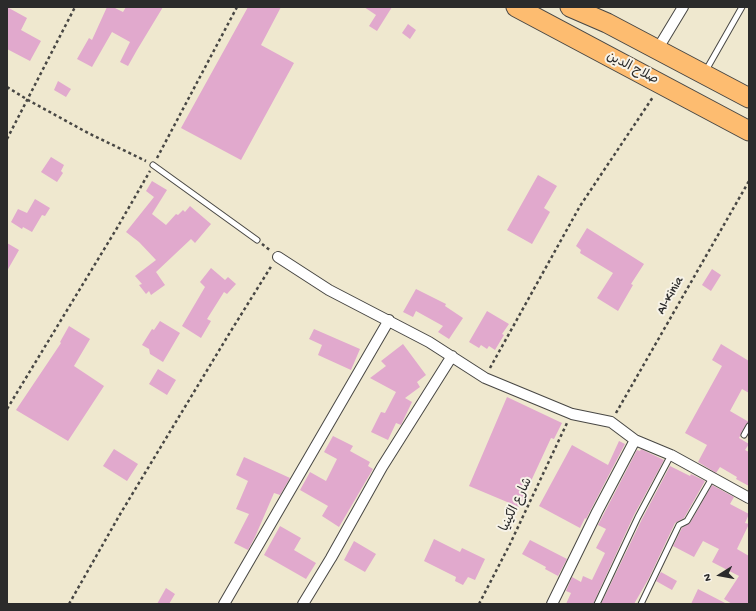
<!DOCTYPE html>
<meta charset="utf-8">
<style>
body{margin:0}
#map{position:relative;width:756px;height:611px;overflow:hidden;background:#efe8cf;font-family:"Gochi Hand",sans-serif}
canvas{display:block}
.frame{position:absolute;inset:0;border:8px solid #2b2b2b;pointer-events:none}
.north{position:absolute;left:700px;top:555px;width:40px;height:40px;-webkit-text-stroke:3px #f7f3e8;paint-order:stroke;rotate:259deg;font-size:11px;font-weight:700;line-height:16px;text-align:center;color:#2b2b2b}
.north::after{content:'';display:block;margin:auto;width:14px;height:18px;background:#2b2b2b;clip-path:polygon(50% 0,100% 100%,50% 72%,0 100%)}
</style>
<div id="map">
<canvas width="756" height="611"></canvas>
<div class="frame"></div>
<div class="north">N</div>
</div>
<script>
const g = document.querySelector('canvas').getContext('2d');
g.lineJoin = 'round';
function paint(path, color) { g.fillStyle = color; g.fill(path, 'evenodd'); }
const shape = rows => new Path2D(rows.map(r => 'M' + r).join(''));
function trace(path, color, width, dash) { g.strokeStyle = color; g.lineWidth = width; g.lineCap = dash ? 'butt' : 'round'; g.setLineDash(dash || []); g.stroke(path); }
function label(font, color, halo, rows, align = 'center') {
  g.font = font + ' "Gochi Hand","Playpen Sans Arabic",sans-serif'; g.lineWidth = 4; g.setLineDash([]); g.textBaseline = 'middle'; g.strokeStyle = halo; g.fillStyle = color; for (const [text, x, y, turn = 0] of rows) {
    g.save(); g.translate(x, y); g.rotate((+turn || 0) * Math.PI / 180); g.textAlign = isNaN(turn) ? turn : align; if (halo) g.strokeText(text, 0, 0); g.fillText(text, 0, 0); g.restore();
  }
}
paint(shape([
 [7,7,27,18,21,30,41,41,30,61,7,49],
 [107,7,113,7,123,12,126,7,163,7,137,50,128,66,120,62,130,42,112,32,92,67,77,59,89,38,92,40],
 [248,7,281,7,261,45,294,63,241,160,181,128],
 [364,7,392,7,377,31,369,26,376,15],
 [408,24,416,30,410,39,402,33],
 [58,81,71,89,66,97,54,90],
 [51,157,64,165,61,171,63,173,57,182,41,172],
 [538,175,557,186,544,208,550,212,532,244,507,230],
 [152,181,167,190,152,214,166,225,176,214,178,215,183,210,185,212,190,206,211,224,195,243,191,239,156,272,165,285,151,295,149,291,146,294,139,285,142,284,135,276,156,260,139,242,126,232,154,197,146,191],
 [35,199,50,208,45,216,42,215,32,232,23,227,22,229,11,222,18,209,27,213],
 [587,228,644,264,631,284,633,285,618,311,597,298,613,273,580,253,581,250,576,246],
 [7,243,19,250,7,271],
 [211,268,225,280,228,277,236,284,227,294,224,292,207,319,211,321,201,338,182,326,205,287,200,282],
 [712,269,721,275,711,291,702,285],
 [416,289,446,304,445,306,463,318,449,339,438,332,443,326,416,311,413,317,403,312],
 [487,311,509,324,502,334,504,335,495,350,489,346,487,349,481,345,479,348,469,342],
 [160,321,180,333,163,362,150,354,149,349,142,345,152,329,154,330],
 [69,326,90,339,74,366,104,386,68,441,16,410,61,343,60,342],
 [314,329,360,349,351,370,318,355,322,345,309,339],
 [403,344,426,375,417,382,420,387,405,398,412,402,401,425,396,423,388,440,371,432,381,412,385,413,396,392,370,378,386,366,381,361],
 [721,344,749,361,749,393,742,389,730,411,749,422,746,424,739,438,749,444,745,450,749,452,749,486,736,479,737,477,720,467,716,473,698,462,707,445,685,433,722,366,712,360],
 [158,369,176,380,167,395,149,384],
 [507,397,562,423,554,439,551,438,519,507,469,486],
 [333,436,353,446,350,451,370,462,368,466,373,469,339,527,322,516,328,506,300,490,310,472,326,481,337,459,324,452],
 [619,441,625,444,586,519,585,518,580,528,539,506,572,445,608,465],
 [114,449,138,464,127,481,103,466],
 [641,449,664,460,634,515,593,604,566,604,571,593,566,591,572,577,581,582,583,576,592,580,605,553,596,548,606,529,598,525,637,450,640,451],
 [244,457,290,478,280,495,274,493,255,537,248,550,234,543,249,514,236,509,248,481,236,475],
 [671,464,670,466,690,476,691,474,705,481,684,518,675,523,649,578,634,604,601,604,642,519],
 [712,485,734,497,730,504,749,514,745,523,749,524,737,549,749,556,749,604,732,604,724,599,739,576,712,562,719,549,703,541,694,557,673,546,682,528,690,523],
 [280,526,301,538,294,550,316,563,306,579,264,555],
 [434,539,460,552,462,548,485,559,475,580,468,577,463,585,455,581,456,577,424,561],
 [530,540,567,559,558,576,545,569,546,567,522,554],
 [354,541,376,554,365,572,344,560],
 [661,572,677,581,672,590,656,581],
 [166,588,175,594,169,604,157,604],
 [698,589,727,604,691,604]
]), '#e1a9cd');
const lane = shape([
 [705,72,742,7],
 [153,165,257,240],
 [744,435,749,426],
 [597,604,638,517,671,455],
 [641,604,679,525,687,521,712,478]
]);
const street = shape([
 [657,50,683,7],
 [278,257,329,290,429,342,485,378,572,414,611,422,635,440,671,455,749,498],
 [224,604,389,320],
 [303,604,331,558,382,467,452,356],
 [552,604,597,512,635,440]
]);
const highway = shape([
 [516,7,749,131],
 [570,7,607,23,749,98]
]);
trace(lane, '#484744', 7);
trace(street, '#484744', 12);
trace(highway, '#484744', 21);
trace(shape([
 [7,87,28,100,88,133,146,161],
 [7,139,75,7],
 [157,158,237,7],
 [262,244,271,251],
 [490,368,580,206,653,97],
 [7,409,117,228,150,171],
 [616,413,749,181],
 [69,604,119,516,229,334,272,265],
 [479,604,510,544,567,423]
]), '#484744', 2.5, [3, 3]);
trace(lane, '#fff', 5);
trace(street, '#fff', 10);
trace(highway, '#fdbc70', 19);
label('13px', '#2b2b2b', '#f7f3e8', [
 ["صلاح الدين",632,69,27],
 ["Al-Kinia",671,296,-60],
 ["شارع الكينيا",517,505,-64]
]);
</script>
